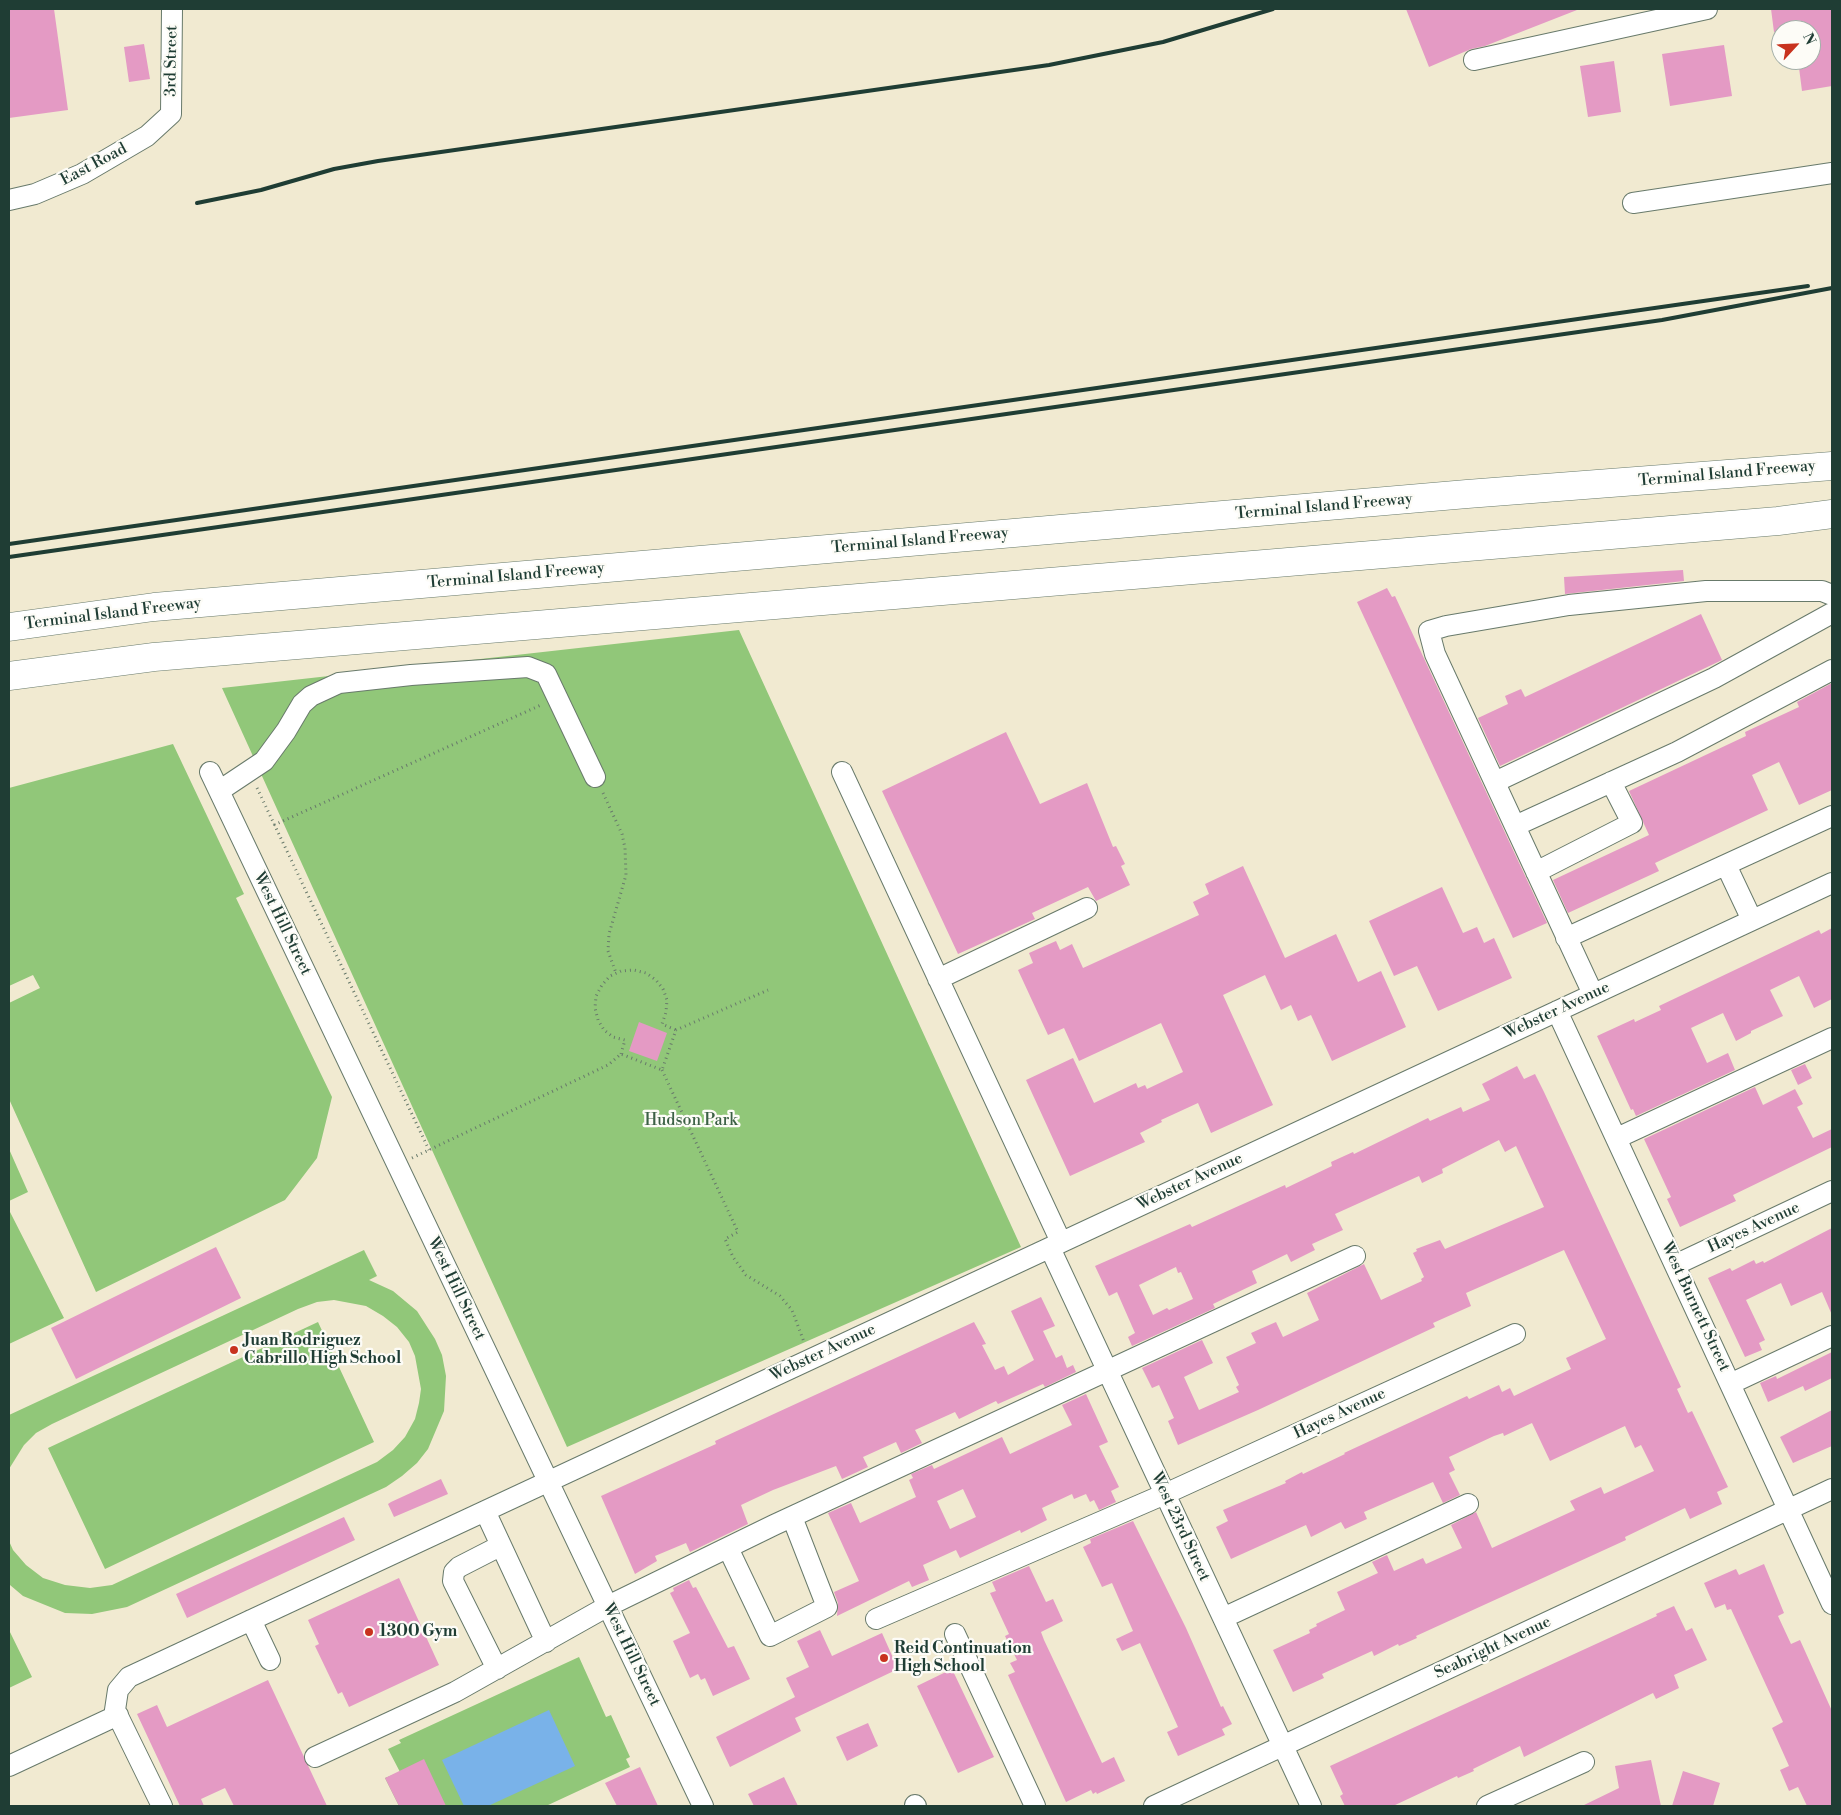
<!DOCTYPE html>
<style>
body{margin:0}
#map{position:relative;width:1841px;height:1815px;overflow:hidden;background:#f1ead1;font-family:"Libre Bodoni",serif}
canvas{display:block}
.frame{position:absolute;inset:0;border:10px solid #1f3d34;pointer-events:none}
.north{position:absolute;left:1771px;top:20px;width:50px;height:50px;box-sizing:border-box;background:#fdfcf7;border:1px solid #a4b0a9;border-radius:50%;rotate:65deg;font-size:14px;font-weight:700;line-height:20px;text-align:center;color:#1f3d34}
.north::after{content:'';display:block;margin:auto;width:18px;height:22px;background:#c8321e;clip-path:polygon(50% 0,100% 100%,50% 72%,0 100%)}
</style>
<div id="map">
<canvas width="1841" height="1815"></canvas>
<div class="frame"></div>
<div class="north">N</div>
</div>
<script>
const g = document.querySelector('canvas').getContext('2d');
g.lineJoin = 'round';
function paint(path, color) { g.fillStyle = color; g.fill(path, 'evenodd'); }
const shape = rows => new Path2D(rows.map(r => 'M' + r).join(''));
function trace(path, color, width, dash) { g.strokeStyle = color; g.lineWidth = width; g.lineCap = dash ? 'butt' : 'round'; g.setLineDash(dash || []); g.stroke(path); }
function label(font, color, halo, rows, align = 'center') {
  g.font = font + ' "Libre Bodoni",serif'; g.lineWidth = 4.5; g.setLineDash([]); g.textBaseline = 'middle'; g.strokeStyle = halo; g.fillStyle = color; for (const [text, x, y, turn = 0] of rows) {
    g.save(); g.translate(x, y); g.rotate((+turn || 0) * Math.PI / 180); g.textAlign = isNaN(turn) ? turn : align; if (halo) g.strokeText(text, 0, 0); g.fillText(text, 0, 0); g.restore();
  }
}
paint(shape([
 [739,630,1021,1247,567,1447,222,688],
 [173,744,244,894,236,898,332,1097,317,1158,285,1200,96,1292,9,1099,9,1003,40,988,33,975,9,986,9,788],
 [9,1149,28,1192,9,1201],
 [9,1210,64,1318,9,1344],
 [364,1250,377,1276,369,1280,393,1291,417,1311,435,1339,442,1355,446,1376,444,1411,428,1449,417,1463,402,1476,386,1487,127,1607,92,1614,65,1613,23,1596,10,1585,9,1541,13,1550,26,1565,43,1578,65,1585,90,1588,112,1585,377,1462,393,1450,405,1437,415,1419,419,1403,421,1389,415,1356,409,1342,397,1327,383,1316,366,1306,334,1300,317,1302,298,1309,52,1424,36,1433,24,1445,9,1469,9,1415],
 [318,1322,374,1442,105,1569,48,1448],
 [9,1630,32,1677,9,1688],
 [579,1657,606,1717,611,1715,630,1757,626,1759,630,1767,546,1806,399,1806,385,1778,400,1772,388,1749,401,1743,399,1740]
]), '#91c779');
paint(shape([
 [549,1710,575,1766,488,1806,464,1806,442,1760]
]), '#79b2e9');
paint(shape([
 [9,9,54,9,68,110,9,118],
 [1406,9,1577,9,1577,10,1485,46,1471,49,1429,67],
 [1771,9,1832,9,1832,86,1802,91,1798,60,1811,60,1811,27,1774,32],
 [144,44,150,79,129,82,124,47],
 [1724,45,1732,96,1670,106,1662,54],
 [1614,61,1621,112,1588,117,1580,66],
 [1683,570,1684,581,1565,594,1564,577],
 [1387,588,1392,597,1395,596,1547,923,1513,938,1357,602],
 [1701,614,1722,660,1500,766,1478,718,1508,704,1505,696,1521,689,1525,697],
 [1832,683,1832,790,1799,805,1779,762,1752,775,1768,810,1655,863,1659,871,1568,913,1553,880,1649,835,1629,791,1746,736,1745,732,1799,707,1797,702],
 [1006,732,1040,804,1087,783,1113,847,1116,846,1125,864,1121,866,1130,885,1096,901,1088,887,1032,913,1035,919,958,954,882,791],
 [1243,866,1285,958,1336,934,1358,982,1381,971,1406,1027,1332,1061,1311,1015,1298,1021,1291,1005,1281,1010,1265,975,1223,995,1273,1105,1211,1133,1198,1103,1161,1120,1162,1122,1140,1133,1145,1142,1070,1176,1026,1080,1073,1058,1094,1103,1136,1083,1138,1088,1145,1085,1147,1089,1183,1072,1161,1023,1079,1061,1064,1028,1048,1035,1018,970,1033,963,1029,953,1056,941,1060,950,1072,944,1083,968,1129,947,1199,915,1193,902,1209,894,1205,884],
 [1442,887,1463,933,1477,927,1484,943,1494,938,1512,978,1438,1011,1417,966,1394,976,1369,921],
 [1832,928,1832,999,1814,1008,1799,976,1770,990,1783,1016,1751,1031,1751,1033,1736,1041,1723,1013,1691,1028,1707,1063,1728,1053,1735,1070,1636,1116,1633,1109,1631,1110,1597,1036,1634,1019,1635,1022,1661,1010,1659,1006,1819,930,1821,934],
 [639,1022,667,1033,657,1061,629,1051],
 [1805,1064,1812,1078,1798,1085,1791,1070],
 [1517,1066,1524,1079,1535,1074,1544,1092,1681,1387,1677,1389,1688,1413,1692,1411,1728,1487,1717,1492,1722,1504,1690,1519,1685,1508,1625,1537,1626,1540,1416,1636,1417,1638,1399,1646,1398,1644,1374,1656,1372,1651,1322,1674,1324,1678,1293,1692,1273,1650,1310,1633,1309,1630,1317,1626,1316,1624,1345,1610,1337,1592,1378,1573,1372,1562,1387,1555,1394,1571,1423,1558,1426,1564,1462,1548,1451,1525,1476,1512,1492,1548,1575,1510,1570,1501,1601,1487,1604,1494,1654,1471,1641,1445,1635,1448,1625,1426,1550,1461,1532,1423,1504,1436,1503,1433,1494,1436,1449,1457,1455,1470,1449,1473,1460,1495,1443,1503,1433,1482,1364,1512,1367,1519,1345,1529,1341,1522,1311,1537,1306,1525,1231,1559,1216,1527,1228,1521,1223,1510,1286,1483,1285,1481,1302,1472,1303,1474,1345,1454,1344,1453,1467,1396,1469,1399,1499,1385,1502,1392,1510,1388,1514,1396,1571,1369,1566,1358,1606,1339,1564,1250,1466,1293,1471,1306,1433,1323,1435,1327,1258,1410,1178,1445,1168,1421,1174,1418,1159,1385,1152,1388,1142,1368,1202,1340,1213,1363,1184,1377,1199,1410,1239,1392,1236,1387,1239,1385,1226,1357,1256,1343,1251,1333,1276,1322,1283,1337,1319,1320,1307,1293,1364,1264,1381,1300,1422,1281,1421,1279,1424,1277,1413,1253,1417,1251,1416,1249,1440,1240,1445,1249,1544,1207,1516,1146,1505,1152,1499,1140,1442,1169,1443,1173,1422,1183,1419,1176,1335,1214,1343,1230,1312,1244,1315,1250,1291,1262,1287,1254,1252,1271,1257,1283,1213,1304,1215,1308,1132,1346,1128,1337,1135,1333,1117,1292,1109,1296,1095,1266,1190,1224,1192,1227,1285,1185,1286,1188,1332,1166,1331,1162,1353,1152,1354,1154,1428,1118,1430,1121,1461,1107,1463,1112,1490,1100,1482,1084],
 [1176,1267,1178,1273,1181,1272,1193,1299,1169,1310,1167,1308,1153,1315,1139,1285],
 [1755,1087,1763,1105,1795,1089,1803,1104,1797,1107,1813,1138,1832,1129,1832,1147,1733,1195,1736,1201,1680,1227,1667,1199,1671,1197,1644,1139],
 [1832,1228,1832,1315,1822,1292,1791,1306,1781,1283,1746,1300,1765,1340,1759,1343,1762,1350,1745,1357,1708,1278,1730,1268,1732,1271,1754,1260,1756,1264,1763,1261,1764,1263],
 [216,1247,241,1298,76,1379,51,1328],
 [1041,1297,1055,1326,1043,1331,1056,1358,1062,1355,1067,1368,1073,1365,1076,1372,1045,1387,1043,1384,998,1404,996,1401,959,1419,955,1412,915,1430,922,1443,901,1453,896,1442,863,1457,868,1467,842,1479,836,1466,773,1490,741,1505,748,1524,690,1552,686,1543,655,1556,657,1561,635,1574,601,1496,716,1444,715,1441,974,1322,986,1344,982,1345,995,1370,1004,1366,1008,1375,1034,1360,1011,1311],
 [1832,1352,1832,1378,1805,1391,1803,1386,1768,1402,1760,1383,1776,1376,1777,1379],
 [1086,1394,1108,1442,1099,1446,1119,1487,1111,1491,1116,1502,1099,1510,1094,1500,1090,1502,1086,1494,1074,1499,1072,1494,1042,1508,1047,1520,1021,1533,1020,1530,960,1558,956,1550,923,1565,929,1580,912,1587,909,1581,837,1616,838,1603,834,1592,859,1581,828,1513,851,1503,860,1523,916,1497,909,1480,913,1478,911,1474,932,1465,934,1469,1002,1437,1010,1454,1072,1425,1062,1405],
 [963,1489,976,1517,950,1529,937,1501],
 [1832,1410,1832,1446,1793,1463,1780,1437],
 [441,1479,448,1494,394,1517,388,1504,391,1502],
 [344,1517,355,1540,187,1618,176,1594],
 [1133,1521,1186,1628,1221,1707,1223,1706,1232,1724,1222,1729,1225,1735,1178,1756,1167,1732,1178,1727,1140,1643,1122,1651,1116,1639,1133,1631,1112,1583,1102,1587,1083,1547,1091,1543,1090,1539],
 [1764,1564,1784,1613,1778,1616,1791,1644,1800,1640,1832,1711,1832,1806,1807,1806,1798,1787,1789,1791,1780,1770,1789,1766,1772,1728,1783,1722,1731,1609,1727,1610,1725,1604,1715,1608,1704,1583,1736,1569,1739,1575],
 [1029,1566,1046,1602,1053,1599,1063,1621,1041,1632,1044,1640,1102,1763,1114,1757,1125,1781,1097,1794,1096,1792,1093,1794,1091,1790,1066,1802,1008,1675,1015,1672,1010,1663,1017,1660,1005,1636,1009,1634,990,1593,996,1591,992,1582],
 [399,1578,439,1665,349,1707,342,1692,338,1694,315,1646,319,1644,308,1620],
 [689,1580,693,1588,696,1587,728,1648,734,1646,750,1679,713,1696,705,1678,701,1680,698,1674,690,1678,673,1641,690,1633,670,1593,674,1591,673,1588],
 [1674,1606,1686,1631,1692,1628,1707,1660,1674,1675,1679,1688,1656,1699,1653,1693,1524,1757,1520,1746,1473,1769,1474,1771,1458,1778,1457,1776,1393,1806,1345,1806,1340,1796,1343,1794,1330,1766,1657,1616,1656,1614],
 [820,1630,832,1656,882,1633,898,1669,795,1718,801,1731,730,1767,716,1737,795,1697,786,1678,809,1667,797,1641],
 [952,1669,994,1757,958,1773,917,1686],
 [268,1680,327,1806,234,1806,225,1788,201,1799,204,1806,180,1806,137,1714,157,1705,167,1727],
 [868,1723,878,1746,847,1761,836,1737],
 [424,1759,446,1806,399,1806,385,1778],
 [1651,1760,1661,1806,1582,1806,1619,1788,1615,1766],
 [640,1767,658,1806,617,1806,605,1783],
 [1683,1771,1720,1783,1713,1806,1672,1806],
 [784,1777,798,1806,754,1806,748,1794]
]), '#e49ac4');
const minor = shape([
 [1474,60,1707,9],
 [9,200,35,194,82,174,147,136,171,114,172,9],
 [1633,203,1832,173],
 [210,772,703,1806],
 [842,772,1061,1242],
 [1495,782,1714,678,1832,613],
 [219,791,264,761,286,731,302,704,311,696,339,683,411,675,528,667,546,674,595,777],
 [1515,826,1677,752,1832,670],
 [1726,865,1752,920],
 [1536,872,1632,823,1611,782],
 [1566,938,1832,816],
 [938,979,1087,908],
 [1593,994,1435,654,1429,631,1446,626,1569,605,1706,591,1822,591,1832,595],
 [1557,1011,1832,1604],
 [1617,1138,1832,1038],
 [1050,1248,1311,1806],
 [1675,1265,1832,1191],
 [1730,1384,1832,1336],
 [485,1511,546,1642],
 [728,1548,770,1636,827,1607,792,1517],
 [1223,1618,1468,1504],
 [876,1619,1165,1494,1515,1334],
 [251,1620,270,1660],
 [955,1634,1035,1806],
 [497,1669,453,1581,454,1572,459,1567,500,1546],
 [315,1757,455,1692,608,1606,774,1525,1355,1256],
 [9,1766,118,1715],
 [915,1805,916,1806],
 [162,1806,115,1710,118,1690,129,1677,1832,883],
 [1154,1806,1832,1489],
 [1487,1806,1584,1762]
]);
const highway = shape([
 [9,627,154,607,1467,494,1832,466],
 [9,676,154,657,1778,521,1832,514]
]);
trace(minor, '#687a6b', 22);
trace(highway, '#687a6b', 29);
trace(shape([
 [257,788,429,1150],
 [603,793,622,834,625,848,626,875,609,934,608,951,616,973],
 [274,825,541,705],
 [621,1054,625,1040,613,1037,604,1030,598,1020,595,1008,596,996,602,985,610,976,621,971,634,970,646,973,656,980,663,989,667,1000,666,1012,662,1024,676,1030],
 [662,1070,738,1232,725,1239,733,1257,746,1275,780,1296,792,1310,804,1342],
 [412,1158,608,1065,621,1054,662,1070,676,1030,768,990]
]), '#687a6b', 3, [1, 4]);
trace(minor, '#fff', 20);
trace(highway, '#fff', 28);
trace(shape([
 [197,203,261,190,334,169,378,161,1049,65,1163,42,1273,9],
 [9,544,1808,286],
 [9,557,1662,320,1832,288]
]), '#1f3d34', 4);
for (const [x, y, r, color] of [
 [234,1350,5,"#c8321e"],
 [369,1632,5,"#c8321e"],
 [884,1658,5,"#c8321e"]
]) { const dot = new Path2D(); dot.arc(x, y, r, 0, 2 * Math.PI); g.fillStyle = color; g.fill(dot); trace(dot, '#fdfcf7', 2); }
label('16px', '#1f3d34', '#fdfcf7', [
 ["3rd Street",172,61,-89],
 ["East Road",94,165,-28],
 ["Terminal Island Freeway",1727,474,-5],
 ["Terminal Island Freeway",1324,507,-5],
 ["Terminal Island Freeway",920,541,-5],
 ["Terminal Island Freeway",516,576,-5],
 ["Terminal Island Freeway",113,614,-7],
 ["West Hill Street",282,924,64],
 ["Webster Avenue",1557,1011,-25],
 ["Webster Avenue",1190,1182,-25],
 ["Hayes Avenue",1754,1228,-25],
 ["West Hill Street",456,1289,64],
 ["West Burnett Street",1695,1307,65],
 ["Webster Avenue",823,1353,-25],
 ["Hayes Avenue",1340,1414,-25],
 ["West 23rd Street",1180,1527,65],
 ["Seabright Avenue",1493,1648,-25],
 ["West Hill Street",631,1655,64]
]);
label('16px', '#3c6045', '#fdfcf7', [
 ["Hudson Park",691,1121]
]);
label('bold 16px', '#1f3d34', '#fdfcf7', [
 ["Juan Rodriguez",244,1341],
 ["Cabrillo High School",244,1359],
 ["1300 Gym",379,1632],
 ["Reid Continuation",894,1649],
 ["High School",894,1667]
], 'left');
</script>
